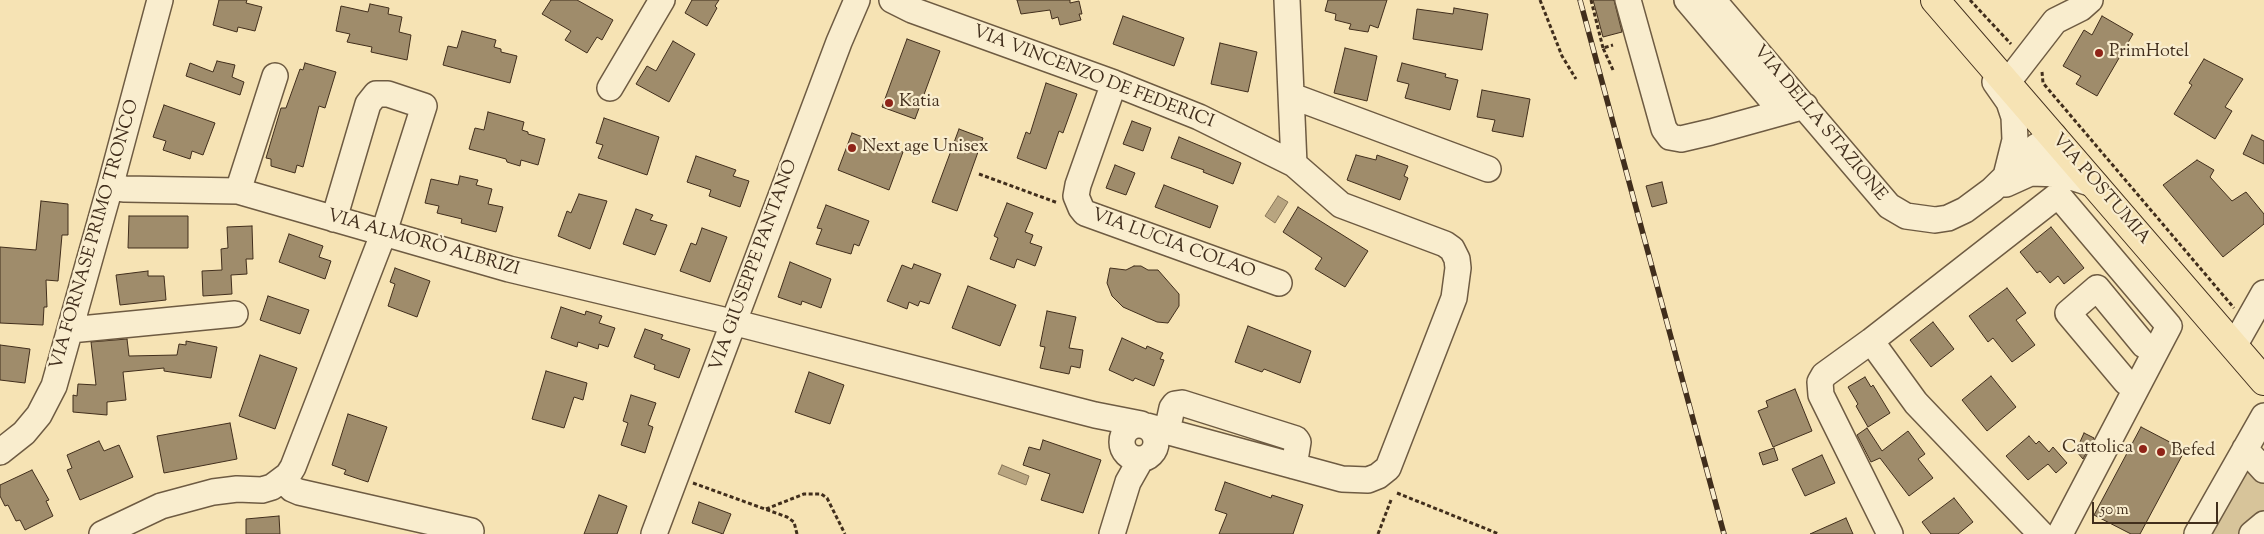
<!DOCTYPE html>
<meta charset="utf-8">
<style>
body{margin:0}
#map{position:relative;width:2264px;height:534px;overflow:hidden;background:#f6e3b4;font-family:"Sorts Mill Goudy",serif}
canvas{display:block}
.scale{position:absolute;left:2092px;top:502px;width:126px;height:22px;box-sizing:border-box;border:2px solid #412e1c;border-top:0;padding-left:6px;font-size:15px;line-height:18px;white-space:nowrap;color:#412e1c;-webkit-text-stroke:4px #f9edce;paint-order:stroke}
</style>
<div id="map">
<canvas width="2264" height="534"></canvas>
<div class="scale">50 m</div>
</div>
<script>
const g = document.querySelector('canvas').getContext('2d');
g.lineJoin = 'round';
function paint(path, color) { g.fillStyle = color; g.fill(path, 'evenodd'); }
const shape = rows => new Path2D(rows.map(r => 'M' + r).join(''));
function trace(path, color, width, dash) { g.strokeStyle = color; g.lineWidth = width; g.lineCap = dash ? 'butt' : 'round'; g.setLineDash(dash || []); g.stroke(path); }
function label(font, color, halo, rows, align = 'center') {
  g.font = font + ' "Sorts Mill Goudy",serif'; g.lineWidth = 4.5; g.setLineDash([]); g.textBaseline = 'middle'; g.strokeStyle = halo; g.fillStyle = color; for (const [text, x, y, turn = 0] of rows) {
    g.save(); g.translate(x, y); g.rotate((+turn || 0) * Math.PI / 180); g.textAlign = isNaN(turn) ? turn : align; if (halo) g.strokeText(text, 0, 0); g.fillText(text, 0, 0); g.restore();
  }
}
paint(shape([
 [2245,449,2264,470,2264,524,2252,534,2197,534]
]), '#d7c49a');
const water = shape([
 [1278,196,1288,202,1275,223,1265,216,1278,196],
 [1002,465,1029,476,1026,485,998,474,1002,465]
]);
paint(water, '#b8a580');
trace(water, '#887558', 1);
const building = shape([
 [219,0,247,0,246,3,262,7,255,31,238,27,237,32,213,25,219,0],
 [551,0,577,0,613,20,602,40,597,37,587,53,565,40,571,31,542,14,551,0],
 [692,0,719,0,715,6,717,8,707,26,685,13,692,0],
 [1017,0,1070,0,1070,3,1079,1,1082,14,1079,14,1081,20,1060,25,1058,17,1052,19,1050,10,1021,14,1017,0],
 [1328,0,1387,0,1378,28,1370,25,1368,32,1349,29,1351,24,1335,20,1336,14,1325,11,1328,0],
 [1593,0,1614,0,1622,32,1603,37,1593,0],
 [370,4,389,8,388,14,402,17,399,32,411,35,407,60,371,52,372,47,347,42,350,34,336,31,341,6,368,12,370,4],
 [1454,8,1488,14,1482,50,1413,39,1417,9,1453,14,1454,8],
 [1123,16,1184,38,1174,66,1113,44,1123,16],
 [2102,16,2133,34,2097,96,2076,84,2081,76,2063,66,2084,30,2092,35,2102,16],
 [462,31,496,40,494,47,501,49,501,52,517,56,510,83,443,65,448,46,457,48,462,31],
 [907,39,940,51,915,119,882,107,907,39],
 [673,41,695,54,669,102,636,84,647,66,656,71,673,41],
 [1220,43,1257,52,1248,92,1211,84,1220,43],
 [1345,48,1377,56,1367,101,1334,93,1345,48],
 [2204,59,2243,79,2225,107,2232,111,2215,139,2174,114,2192,85,2189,83,2204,59],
 [217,61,235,65,232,77,244,82,240,95,186,76,190,63,213,72,217,61],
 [305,63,336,72,325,108,319,106,303,167,297,165,295,173,271,166,271,159,266,158,281,108,286,108,300,69,303,70,305,63],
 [1402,63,1446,74,1445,77,1458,80,1450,110,1405,98,1409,84,1397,81,1402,63],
 [1046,83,1077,94,1063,133,1059,131,1046,169,1017,158,1026,132,1030,134,1046,83],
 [1482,90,1530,99,1523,137,1492,131,1495,120,1477,117,1482,90],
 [164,105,215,123,203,155,192,151,190,159,163,150,166,141,153,137,164,105],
 [488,112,524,122,522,130,528,132,528,134,545,139,538,165,521,160,520,166,507,162,506,159,469,149,475,128,484,130,488,112],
 [604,118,659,137,647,175,598,158,603,145,596,143,604,118],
 [1132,121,1151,128,1143,151,1123,144,1132,121],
 [959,129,983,138,957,211,932,202,959,129],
 [852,133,903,152,889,190,838,170,852,133],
 [2252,135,2264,141,2264,164,2243,154,2252,135],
 [1179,137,1241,163,1233,184,1203,172,1204,170,1171,158,1179,137],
 [1356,155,1376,160,1377,155,1408,166,1404,176,1408,178,1400,200,1347,180,1356,155],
 [696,156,736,170,733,176,749,181,740,207,709,196,711,190,687,182,696,156],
 [2197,160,2214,170,2210,177,2232,201,2246,192,2264,214,2264,224,2223,257,2163,185,2197,160],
 [1115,165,1135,173,1126,195,1106,188,1115,165],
 [460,176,478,180,476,185,492,189,488,204,503,207,496,232,461,223,462,219,437,213,439,206,425,203,431,179,458,185,460,176],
 [1662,182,1667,203,1652,207,1646,186,1662,182],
 [1164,185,1218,206,1210,228,1155,207,1164,185],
 [579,194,607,201,590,249,558,236,567,211,571,213,579,194],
 [41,201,68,204,68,235,62,235,58,281,46,280,47,307,44,307,43,325,0,323,0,247,36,250,41,201],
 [1007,203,1033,213,1025,232,1033,235,1030,243,1042,247,1035,266,1017,259,1014,268,990,259,998,238,994,236,1007,203],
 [826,205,869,221,859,246,854,244,851,254,816,244,822,229,817,228,826,205],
 [1298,207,1368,251,1345,287,1315,269,1322,258,1283,232,1298,207],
 [636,209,653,215,650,220,667,225,655,255,623,244,636,209],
 [129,216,188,216,188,248,128,248,129,216],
 [252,226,253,259,246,259,247,274,231,275,232,294,203,296,202,271,222,270,221,249,228,248,227,227,252,226],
 [2051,227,2084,268,2064,284,2058,276,2050,283,2040,271,2037,273,2020,252,2051,227],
 [702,228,727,237,710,282,680,271,691,243,696,245,702,228],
 [289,234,323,246,319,257,331,261,325,279,279,262,289,234],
 [790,262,831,279,821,308,802,301,801,305,778,297,790,262],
 [914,264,941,274,929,304,920,301,918,306,909,302,907,309,887,301,902,265,912,269,914,264],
 [1134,266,1141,266,1148,270,1158,270,1179,294,1179,306,1168,323,1157,322,1123,307,1112,296,1107,283,1110,268,1126,270,1134,266],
 [395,268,430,281,417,317,388,306,395,284,390,282,395,268],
 [148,271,148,276,164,276,166,300,120,305,116,275,148,271],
 [968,286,1016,305,1000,346,952,328,968,286],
 [2007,288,2026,313,2016,320,2035,345,2012,362,1993,338,1988,342,1969,316,2007,288],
 [268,296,309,310,300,334,260,320,268,296],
 [561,307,585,315,586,311,602,316,599,323,615,328,608,347,599,344,598,349,578,342,577,347,551,338,561,307],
 [1047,311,1076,317,1069,348,1083,350,1080,368,1071,366,1069,374,1040,368,1045,347,1040,346,1047,311],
 [1933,322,1954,349,1931,367,1910,340,1933,322],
 [1248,326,1311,351,1300,383,1264,369,1262,372,1235,362,1248,326],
 [645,329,663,335,661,339,690,349,679,378,654,369,655,365,634,357,645,329],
 [1122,338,1146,349,1147,346,1163,353,1160,359,1164,360,1154,386,1135,378,1133,381,1109,370,1122,338],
 [127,339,129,356,177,355,179,344,186,345,186,341,217,347,211,378,164,371,164,368,123,372,126,400,107,402,107,415,73,412,73,395,77,396,78,384,96,385,91,342,127,339],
 [0,345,30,349,25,383,0,380,0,345],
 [260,355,297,368,275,429,239,416,260,355],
 [546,371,587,383,583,400,574,397,564,428,532,419,546,371],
 [809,372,844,385,830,424,795,412,809,372],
 [1991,376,2016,407,1987,431,1962,400,1991,376],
 [1865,377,1871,387,1873,385,1890,413,1868,427,1856,406,1858,404,1848,387,1865,377],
 [1795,389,1812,431,1773,447,1758,411,1768,407,1766,401,1795,389],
 [631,395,656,403,648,425,653,427,645,453,621,445,628,423,623,421,631,395],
 [348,414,387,427,368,482,344,474,346,470,332,465,348,414],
 [230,423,237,459,164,473,157,436,230,423],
 [2141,427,2185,450,2140,534,2131,534,2094,515,2141,427],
 [1867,428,1882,451,1908,431,1925,454,1918,459,1933,478,1909,496,1880,458,1871,462,1857,435,1867,428],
 [2084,433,2094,438,2083,459,2076,451,2084,433],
 [2029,436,2036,444,2039,441,2049,452,2053,447,2067,463,2056,473,2048,464,2028,480,2006,456,2029,436],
 [1043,440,1101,460,1083,513,1041,500,1050,474,1023,465,1029,447,1040,450,1043,440],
 [99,441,104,451,119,445,133,477,80,500,67,470,72,468,67,455,99,441],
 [1774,448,1778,460,1763,465,1759,453,1774,448],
 [1822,455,1835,483,1805,496,1792,469,1822,455],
 [32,470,49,500,46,501,53,516,25,530,20,520,16,521,8,505,5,506,0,496,0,485,32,470],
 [1225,482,1271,498,1272,495,1303,505,1293,534,1219,534,1227,514,1215,510,1225,482],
 [599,495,627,506,617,534,584,534,599,495],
 [1954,498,1973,522,1958,534,1931,534,1922,522,1954,498],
 [699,502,731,514,723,534,692,523,699,502],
 [279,516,280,534,246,534,246,519,279,516],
 [1846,518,1853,534,1810,534,1846,518]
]);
paint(building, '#9f8c6b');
trace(building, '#412e1c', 1);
const minor = shape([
 [892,0,912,10,1114,83,1199,117,1294,164,1341,205,1445,244,1452,249,1457,259,1458,268,1454,298,1388,468,1378,476,1368,480,1342,479,1147,426],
 [1287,0,1294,164],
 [1628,0,1664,129,1670,137,1681,139,1711,132,1805,106],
 [1687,0,1782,112],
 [1713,0,1889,206,1906,216,1935,220,1948,218,1965,210,1992,190,2037,146,2054,136],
 [1995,82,2009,102,2014,117,2015,140,2006,176],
 [1114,83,1078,185,1076,196,1081,208,1085,213,1279,283],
 [2007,83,2055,21,2081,8,2090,0],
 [610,88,662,0],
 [1292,96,1488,169],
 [2030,173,2062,174,2096,185],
 [2006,184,2037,170,2061,145],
 [110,187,125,189,238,191,509,269,744,325,1095,415,1141,424],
 [238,191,275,76],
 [70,330,235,314],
 [1871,341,1916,403,2041,534],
 [2234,346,2264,293],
 [2137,387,2126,382,2068,313,2097,288,2144,345,2155,352],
 '1122 442a17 17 0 1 1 34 0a17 17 0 1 1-34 0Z',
 [1167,431,1172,408,1175,404,1182,403,1296,439,1298,442,1294,466],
 [2245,449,2264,470],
 [0,452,24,433,39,415,54,386,110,187,160,0],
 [283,480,292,489,299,492,471,531,470,534],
 [102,534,161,506,213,492,237,489,262,490,272,487,288,475,293,467,384,232,424,106,388,94,376,94,368,104,334,219],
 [654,534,839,42,857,0],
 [1112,534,1128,482,1141,459],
 [1890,534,1821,395,1820,382,1824,375,1871,341,2058,195,2169,326,2060,534],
 [2197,534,2264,416],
 [2252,534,2264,524]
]);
const major = shape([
 [1935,0,2264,381]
]);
trace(minor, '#6e5b42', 28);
trace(major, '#412e1c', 30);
trace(shape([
 [1540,0,1562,56,1576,79],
 [1591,0,1603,48],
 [1970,0,2011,44],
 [1613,70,1603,48,1613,45],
 [2042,72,2043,83,2234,308],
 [979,174,1058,203],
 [693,483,787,517,794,522,797,534],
 [1397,493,1499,534],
 [766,509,804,494,821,494,827,498,845,534],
 [1378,534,1391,500]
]), '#412e1c', 3, [4, 2.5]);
trace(minor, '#f9edce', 25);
trace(major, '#f6e3b4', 28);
const rail = shape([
 [1580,0,1724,534]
]);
trace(rail, '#412e1c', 5.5);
trace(rail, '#f9edce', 4, [11]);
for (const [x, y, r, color] of [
 [2099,53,5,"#8f2418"],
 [889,103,5,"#8f2418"],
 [852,148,5,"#8f2418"],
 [2143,449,5,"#8f2418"],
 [2161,452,5,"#8f2418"]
]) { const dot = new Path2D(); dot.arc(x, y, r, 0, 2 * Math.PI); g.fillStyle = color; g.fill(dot); trace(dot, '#f9edce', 2); }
label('18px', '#412e1c', '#f9edce', [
 ["PrimHotel",2109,53],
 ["Katia",899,103],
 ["Next age Unisex",862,148],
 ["Cattolica",2133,449,"right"],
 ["Befed",2171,452]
], 'left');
label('18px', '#412e1c', '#f9edce', [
 ["VIA VINCENZO DE FEDERICI",1093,78,21],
 ["VIA DELLA STAZIONE",1819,124,50],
 ["VIA POSTUMIA",2100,190,49],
 ["VIA FORNASE PRIMO TRONCO",96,235,-74],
 ["VIA ALMORÒ ALBRIZI",423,244,16],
 ["VIA LUCIA COLAO",1173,245,20],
 ["VIA GIUSEPPE PANTANO",755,266,-70]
]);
</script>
